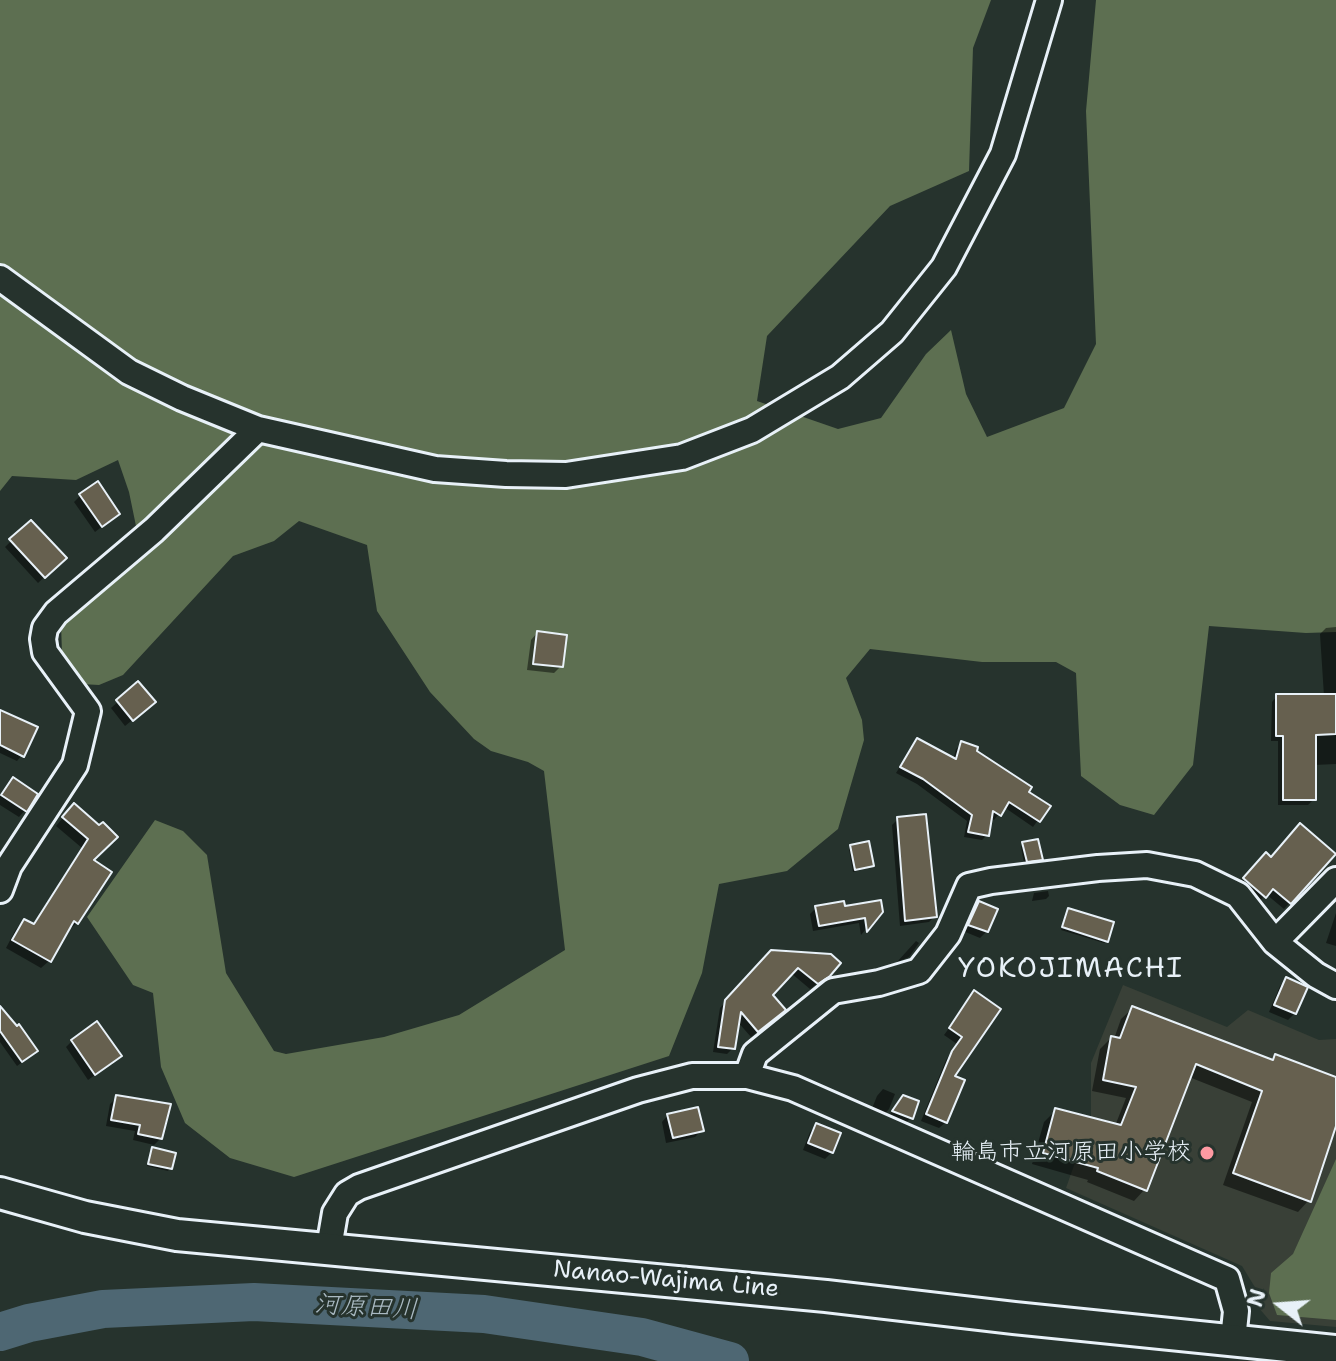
<!DOCTYPE html>
<meta charset="utf-8">
<style>
body{margin:0}
#map{position:relative;width:1336px;height:1361px;overflow:hidden;background:#26332d;font-family:"Shantell Sans",sans-serif}
canvas{display:block}
.north{position:absolute;left:1240px;top:1265px;width:80px;height:80px;-webkit-text-stroke:6px #26332d;paint-order:stroke;rotate:287deg;font-size:22px;font-weight:700;line-height:32px;text-align:center;color:#e8f1f8}
.north::after{content:'';display:block;margin:auto;width:28px;height:36px;background:#e8f1f8;clip-path:polygon(50% 0,100% 100%,50% 72%,0 100%)}
</style>
<div id="map">
<canvas width="1336" height="1361"></canvas>
<div class="north">N</div>
</div>
<script>
const g = document.querySelector('canvas').getContext('2d');
g.lineJoin = 'round';
function paint(path, color) { g.fillStyle = color; g.fill(path, 'evenodd'); }
const shape = rows => new Path2D(rows.map(r => 'M' + r).join(''));
function trace(path, color, width, dash) { g.strokeStyle = color; g.lineWidth = width; g.lineCap = dash ? 'butt' : 'round'; g.setLineDash(dash || []); g.stroke(path); }
function label(font, color, halo, rows, align = 'center') {
  g.font = font + ' "Shantell Sans","Klee One",sans-serif'; g.lineWidth = 6; g.setLineDash([]); g.textBaseline = 'middle'; g.strokeStyle = halo; g.fillStyle = color; for (const [text, x, y, turn = 0] of rows) {
    g.save(); g.translate(x, y); g.rotate((+turn || 0) * Math.PI / 180); g.textAlign = isNaN(turn) ? turn : align; if (halo) g.strokeText(text, 0, 0); g.fillText(text, 0, 0); g.restore();
  }
}
paint(shape([
 [1123,985,1227,1027,1248,1010,1319,1040,1336,1039,1336,1327,1270,1321,1258,1307,1256,1289,1242,1266,1066,1188,1091,1117,1091,1063]
]), '#394037');
paint(shape([
 [0,0,991,0,973,48,969,171,890,206,767,336,757,401,838,429,881,418,926,354,951,330,966,394,987,437,1064,408,1096,344,1086,111,1096,0,1336,0,1336,632,1306,633,1209,626,1193,765,1154,815,1120,805,1081,776,1076,673,1056,662,982,662,870,649,846,678,862,720,864,740,838,829,787,871,719,884,702,973,669,1056,294,1177,230,1158,185,1123,161,1067,153,993,133,985,87,917,155,820,183,831,207,855,226,973,274,1051,286,1054,384,1037,459,1015,565,950,544,771,528,762,491,751,474,739,430,692,377,611,367,545,299,521,274,541,233,556,123,675,99,685,63,683,60,594,136,526,129,492,118,460,76,480,12,476,0,491],
 [1336,1159,1336,1320,1277,1315,1269,1293,1271,1273,1293,1254]
]), '#5d6f51');
paint(shape([
 [80,496,118,514,95,532,74,502],
 [31,522,64,558,38,583,5,547],
 [1336,627,1336,764,1314,765,1314,799,1308,805,1278,805,1278,741,1271,741,1272,702,1277,696,1324,696,1320,634,1326,628],
 [537,633,561,666,554,673,527,670,531,640],
 [138,684,147,708,125,726,111,708],
 [0,716,22,755,17,761,0,753],
 [917,740,953,760,956,749,962,744,1048,806,1033,827,1004,807,994,820,990,818,987,835,982,840,964,837,967,821,917,784,896,773],
 [13,779,25,810,19,817,0,805,0,796],
 [66,814,99,828,77,923,69,930,67,929,49,961,41,968,6,948,16,929,24,921,32,926,82,848,56,826],
 [898,819,935,916,929,922,900,926,892,825],
 [1023,844,1041,859,1024,863,1021,847],
 [851,847,872,866,869,868,853,872,849,849],
 [1334,854,1284,909,1266,894,1258,903,1238,885,1260,860],
 [1048,891,1049,896,1046,899,1032,901,1034,893],
 [979,904,987,931,980,938,963,931,973,910],
 [816,908,843,908,881,911,861,935,859,923,813,931,810,914],
 [1069,911,1106,941,1104,943,1061,930],
 [1336,913,1336,946,1326,943],
 [916,941,919,943,909,957,897,962],
 [772,952,828,975,810,989,791,973,770,995,777,1016,751,1037,737,1021,733,1048,727,1054,713,1052,720,1008],
 [1286,980,1295,1013,1288,1020,1269,1012,1280,986],
 [975,993,952,1076,946,1122,939,1128,921,1121,946,1060,957,1044,944,1035],
 [1133,1008,1270,1062,1275,1057,1336,1079,1336,1120,1309,1200,1298,1212,1223,1185,1252,1102,1189,1077,1145,1189,1134,1201,1087,1182,1088,1180,1032,1164,1044,1122,1055,1111,1115,1126,1126,1098,1092,1091,1100,1049,1111,1038,1114,1039,1121,1019],
 [0,1009,31,1056,17,1066,0,1042],
 [72,1041,113,1062,88,1080,66,1047],
 [883,1089,895,1094,889,1109,883,1116,871,1111,877,1096],
 [117,1097,161,1138,154,1145,133,1140,135,1131,106,1126,110,1104],
 [903,1097,911,1118,904,1124,887,1118],
 [668,1115,702,1130,695,1137,666,1143,662,1122],
 [816,1126,832,1152,825,1159,803,1150,810,1132],
 [153,1150,170,1168,168,1171,147,1166]
]), '#0007');
trace(shape([
 [0,1332,29,1323,103,1309,254,1302,484,1314,642,1337,730,1361]
]), '#4e6773', 38);
const building = shape([
 [98,481,120,514,102,527,79,494,98,481],
 [31,520,67,558,45,578,9,539,31,520],
 [537,631,567,635,563,667,533,664,537,631],
 [138,681,156,702,133,721,116,700,138,681],
 [1276,694,1336,694,1336,734,1316,735,1316,800,1283,800,1283,736,1276,736,1276,694],
 [0,710,38,727,24,757,0,745,0,710],
 [917,738,956,759,961,741,978,747,977,751,1032,787,1029,792,1051,806,1040,822,1009,802,1001,816,993,811,989,836,968,832,972,815,923,779,900,767,917,738],
 [13,777,38,794,27,812,1,795,13,777],
 [74,803,99,825,103,822,118,837,94,860,112,872,78,924,74,921,51,962,12,940,24,919,34,924,88,839,62,817,74,803],
 [926,814,937,917,905,921,897,817,926,814],
 [1300,823,1336,854,1291,904,1273,889,1266,898,1243,878,1266,852,1271,857,1300,823],
 [1038,839,1043,860,1027,862,1022,842,1038,839],
 [869,841,874,866,855,870,850,845,869,841],
 [881,900,883,912,867,932,865,918,819,926,815,906,844,901,845,906,881,900],
 [979,901,998,909,988,932,968,925,979,901],
 [1068,908,1114,922,1108,942,1062,927,1068,908],
 [771,950,831,954,841,963,830,976,818,984,798,968,773,995,786,1010,758,1032,741,1012,735,1049,718,1047,725,1000,771,950],
 [1286,977,1308,987,1296,1014,1274,1005,1286,977],
 [974,990,1001,1009,955,1076,965,1080,947,1123,926,1114,952,1051,962,1037,949,1028,974,990],
 [0,1006,17,1026,19,1024,38,1051,22,1062,0,1031,0,1006],
 [1132,1006,1273,1060,1275,1054,1336,1077,1336,1126,1311,1202,1233,1173,1262,1091,1196,1064,1147,1191,1097,1171,1098,1168,1043,1153,1055,1108,1121,1125,1136,1087,1103,1080,1111,1036,1120,1038,1132,1006],
 [97,1021,122,1056,95,1075,71,1040,97,1021],
 [116,1095,171,1104,162,1139,138,1134,140,1125,111,1120,116,1095],
 [903,1095,919,1101,913,1119,892,1111,903,1095],
 [698,1107,704,1131,673,1138,667,1114,698,1107],
 [816,1123,841,1133,833,1153,808,1143,816,1123],
 [152,1147,176,1153,172,1169,148,1164,152,1147]
]);
paint(building, '#66604f');
trace(building, '#e8f1f8', 2);
const minor = shape([
 [0,278,129,372,182,398,258,429,435,469,506,474,566,475,682,457,752,430,840,377,892,332,944,267,1003,154,1049,0],
 [0,890,9,866,75,765,88,711,45,652,43,639,45,628,56,613,154,530,258,429],
 [1275,942,1336,880],
 [747,1076,755,1054,833,991,879,983,919,971,948,934,969,886,991,881,1098,868,1147,865,1195,874,1238,895,1275,942,1316,975,1336,986],
 [329,1248,335,1213,347,1194,359,1187,638,1090,692,1076,747,1076,793,1088,1227,1279,1236,1311,1233,1340]
]);
const major = shape([
 [0,1193,85,1217,177,1235,826,1296,1014,1318,1336,1351]
]);
trace(minor, '#e8f1f8', 30);
trace(major, '#e8f1f8', 36);
trace(minor, '#26332d', 24);
trace(major, '#26332d', 30);
for (const [x, y, r, color] of [
 [1207,1153,8,"#ff9aa2"]
]) { const dot = new Path2D(); dot.arc(x, y, r, 0, 2 * Math.PI); g.fillStyle = color; g.fill(dot); trace(dot, '#26332d', 3); }
label('24px', '#e8f1f8', '#26332d', [
 ["輪島市立河原田小学校",1191,1153]
], 'right');
label('24px', '#e8f1f8', '#26332d', [
 ["Nanao-Wajima Line",666,1280,5]
]);
label('italic 26px', '#aabac3', '#26332d', [
 ["河原田川",366,1308,3]
]);
g.letterSpacing = '2px';
label('28px', '#e8f1f8', '#26332d', [
 ["YOKOJIMACHI",1071,970]
]);
g.letterSpacing = '0px';
</script>
